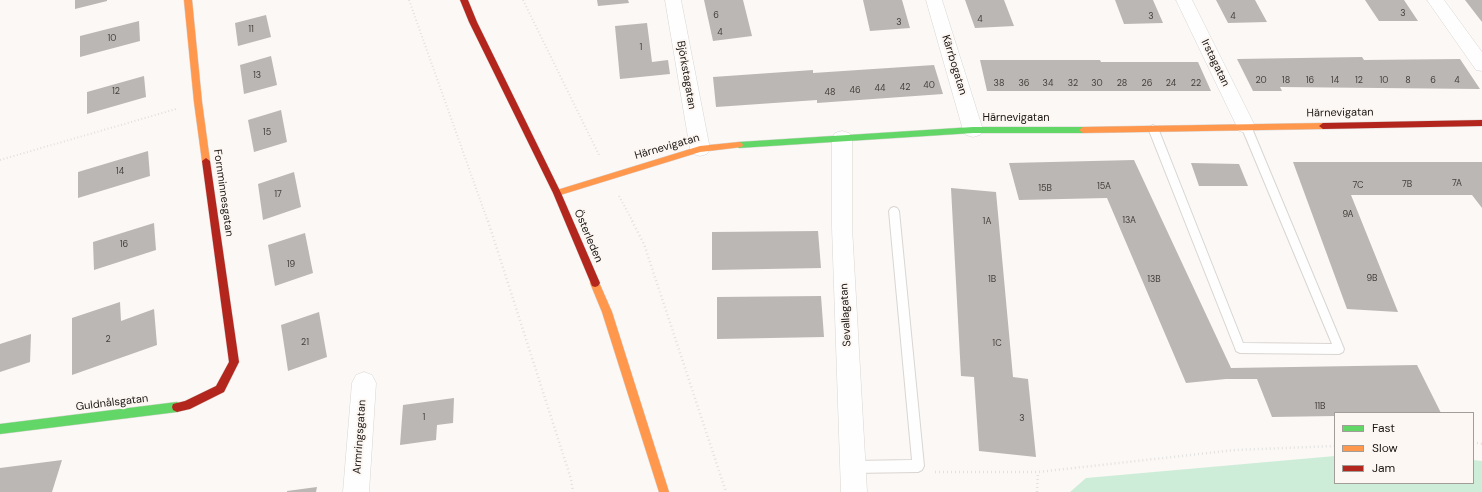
<!DOCTYPE html>
<meta charset="utf-8">
<style>
body{margin:0}
#map{position:relative;width:1482px;height:492px;overflow:hidden;background:#fbf8f5;font-family:"DM Sans",sans-serif}
canvas{display:block}
.legend{position:absolute;left:1334px;top:412px;width:140px;height:72px;box-sizing:border-box;background:#fdf7f3;border:1px solid #a39d99;margin:0;padding:5px 7px;list-style:none;font-size:12px;color:#1c1713}
.legend li{display:flex;align-items:center;gap:8px;height:20px}
.legend b{width:20px;border:1px solid #a39d99}
</style>
<div id="map">
<canvas width="1482" height="492"></canvas>
<ul class="legend">
<li><b style="height:5px;background:#63d668"></b>Fast</li>
<li><b style="height:5px;background:#ff974d"></b>Slow</li>
<li><b style="height:5px;background:#b3261e"></b>Jam</li>
</ul>
</div>
<script>
const g = document.querySelector('canvas').getContext('2d');
g.lineJoin = 'round';
function paint(path, color) { g.fillStyle = color; g.fill(path, 'evenodd'); }
const shape = rows => new Path2D(rows.map(r => 'M' + r).join(''));
function trace(path, color, width, dash) { g.strokeStyle = color; g.lineWidth = width; g.lineCap = dash ? 'butt' : 'round'; g.setLineDash(dash || []); g.stroke(path); }
function label(font, color, halo, rows, align = 'center') {
  g.font = font + ' "DM Sans",sans-serif'; g.lineWidth = 4; g.setLineDash([]); g.textBaseline = 'middle'; g.strokeStyle = halo; g.fillStyle = color; for (const [text, x, y, turn = 0] of rows) {
    g.save(); g.translate(x, y); g.rotate((+turn || 0) * Math.PI / 180); g.textAlign = isNaN(turn) ? turn : align; if (halo) g.strokeText(text, 0, 0); g.fillText(text, 0, 0); g.restore();
  }
}
paint(shape([
 [1335,456,1335,483,1473,483,1473,460,1482,461,1482,492,1070,492,1086,478]
]), '#ceedd8');
paint(shape([
 [75,0,107,0,107,1,75,9],
 [597,0,628,0,629,3,598,6],
 [704,0,743,0,752,36,713,41],
 [863,0,902,0,910,28,870,31],
 [965,0,1004,0,1014,26,975,28],
 [1115,0,1153,0,1163,23,1124,24],
 [1216,0,1255,0,1267,22,1228,23],
 [1365,0,1404,0,1418,21,1379,21],
 [1465,0,1482,0,1482,22],
 [266,15,271,37,238,46,235,23],
 [139,21,140,41,80,57,80,36],
 [647,23,652,62,668,60,670,74,620,79,615,26],
 [271,56,277,85,244,94,240,65],
 [1362,57,1364,60,1460,59,1480,89,1280,87,1282,91,1253,91,1237,59],
 [980,60,1100,60,1101,62,1198,62,1211,91,987,91],
 [934,65,943,94,817,103,817,100,716,107,713,77,813,70,813,73],
 [144,76,146,97,87,114,87,92],
 [281,110,287,142,254,152,248,120],
 [148,151,150,176,78,198,78,172],
 [1134,160,1231,368,1417,365,1441,413,1335,413,1335,416,1272,417,1257,379,1226,379,1186,383,1107,198,1019,200,1009,163],
 [1293,162,1482,162,1482,208,1472,195,1351,195,1398,312,1347,309],
 [1191,163,1239,164,1248,186,1199,186],
 [294,172,301,207,263,220,258,184],
 [951,188,996,192,1013,377,1028,379,1036,457,979,451,974,377,961,376],
 [154,223,156,250,94,270,93,242],
 [818,231,821,268,712,270,712,232],
 [305,233,313,273,275,286,268,245],
 [821,296,824,337,717,339,717,297],
 [120,302,121,321,154,309,157,345,72,375,72,318],
 [319,312,327,357,288,371,281,325],
 [31,334,30,362,0,372,0,344],
 [454,398,453,423,437,425,436,440,400,445,403,405],
 [62,460,52,492,0,492,0,468],
 [317,487,316,492,287,492,287,491]
]), '#bbb7b4');
const lane = shape([
 [1246,123,1251,126,1344,349,1343,352,1339,354,1240,353,1236,351,1235,348,1148,128,1153,125,1158,128,1243,343,1332,344,1241,126,1246,123],
 [894,207,897,208,899,211,924,466,922,470,918,472,853,473,849,471,847,467,849,463,853,461,912,460,889,211,891,208,894,207]
]);
const street = shape([
 [665,0,681,0,710,149,707,154,700,156,693,154,690,149,665,0],
 [926,0,942,0,983,130,980,135,973,137,966,135,963,130,926,0],
 [1176,0,1192,0,1255,126,1253,131,1246,133,1239,131,1176,0],
 [1427,0,1444,0,1482,52,1482,71,1476,70,1427,0],
 [842,131,849,133,852,138,852,227,867,492,841,492,832,227,832,138,835,133,842,131],
 [364,372,372,375,376,383,369,492,343,492,352,383,356,375,364,372]
]);
const fast = shape([
 [973,127,1083,127,1087,130,1083,133,973,133,739,148,735,145,739,142,973,127],
 [177,402,181,404,182,407,181,410,177,412,0,434,0,424,177,402]
]);
const slow = shape([
 [184,0,192,0,202,102,210,161,206,164,202,161,194,102,184,0],
 [1323,123,1327,126,1323,129,1083,133,1079,130,1083,127,1323,123],
 [739,142,742,143,743,145,742,147,700,152,557,196,553,193,557,190,700,146,739,142],
 [595,279,598,280,612,312,669,492,659,492,602,312,590,283,592,280,595,279]
]);
const jam = shape([
 [460,0,468,0,477,22,561,193,600,283,598,286,595,287,592,286,553,193,469,22,460,0],
 [1482,120,1482,126,1323,129,1319,126,1323,123,1482,120],
 [206,158,210,161,239,362,224,392,190,409,177,412,173,410,172,407,173,404,185,401,216,386,229,362,202,161,206,158]
]);
trace(lane, '#d9d5d2', 2);
trace(street, '#d9d5d2', 1);
trace(fast, '#d9d5d2', 1);
trace(slow, '#d9d5d2', 1);
trace(jam, '#d9d5d2', 1);
trace(shape([
 [409,0,488,222],
 [523,0,600,157],
 [0,160,176,109],
 [619,196,633,222]
]), '#e2e1e0', 2, [1, 2.5]);
trace(shape([
 [488,221,571,479,573,492],
 [632,221,644,244,726,492],
 [1473,442,1482,444],
 [935,472,1038,472,1235,450,1335,446],
 [1037,492,1038,472]
]), '#e2e1e0', 2.5, [1, 3]);
paint(lane, '#fefefe');
paint(street, '#fefefe');
paint(fast, '#63d668');
paint(slow, '#ff974d');
paint(jam, '#b3261e');
label('9px', '#443f3b', null, [
 ["3",1403,14],
 ["6",716,16],
 ["3",1151,17],
 ["4",1233,17],
 ["4",980,20],
 ["3",899,23],
 ["11",251,30],
 ["4",720,33],
 ["10",112,39],
 ["1",641,48],
 ["13",257,76],
 ["20",1261,81],
 ["18",1286,81],
 ["16",1310,81],
 ["14",1335,81],
 ["12",1359,81],
 ["10",1384,81],
 ["8",1408,81],
 ["6",1433,81],
 ["4",1457,81],
 ["38",999,84],
 ["36",1024,84],
 ["34",1048,84],
 ["32",1073,84],
 ["30",1097,84],
 ["28",1122,84],
 ["26",1147,84],
 ["24",1171,84],
 ["22",1196,84],
 ["40",929,86],
 ["42",905,88],
 ["44",880,89],
 ["46",855,91],
 ["12",116,92],
 ["48",830,93],
 ["15",267,133],
 ["14",120,172],
 ["7A",1457,184],
 ["7B",1407,185],
 ["7C",1358,186],
 ["15A",1104,187],
 ["15B",1045,189],
 ["17",278,195],
 ["9A",1348,215],
 ["13A",1129,221],
 ["1A",987,222],
 ["16",124,245],
 ["19",291,265],
 ["9B",1372,279],
 ["1B",992,280],
 ["13B",1154,280],
 ["2",108,340],
 ["21",305,343],
 ["1C",997,344],
 ["11B",1320,407],
 ["1",424,418],
 ["3",1022,419]
]);
label('11px', '#1c1713', '#fdf7f3', [
 ["Irstagatan",1215,63,64],
 ["Kärrbogatan",954,65,73],
 ["Björkstagatan",686,75,80],
 ["Härnevigatan",1340,113,-1],
 ["Härnevigatan",1016,118],
 ["Härnevigatan",667,147,-16],
 ["Fornminnesgatan",223,193,82],
 ["Österleden",588,236,67],
 ["Sevallagatan",846,315,-93],
 ["Guldnålsgatan",112,403,-7],
 ["Armringsgatan",360,437,-86]
]);
</script>
